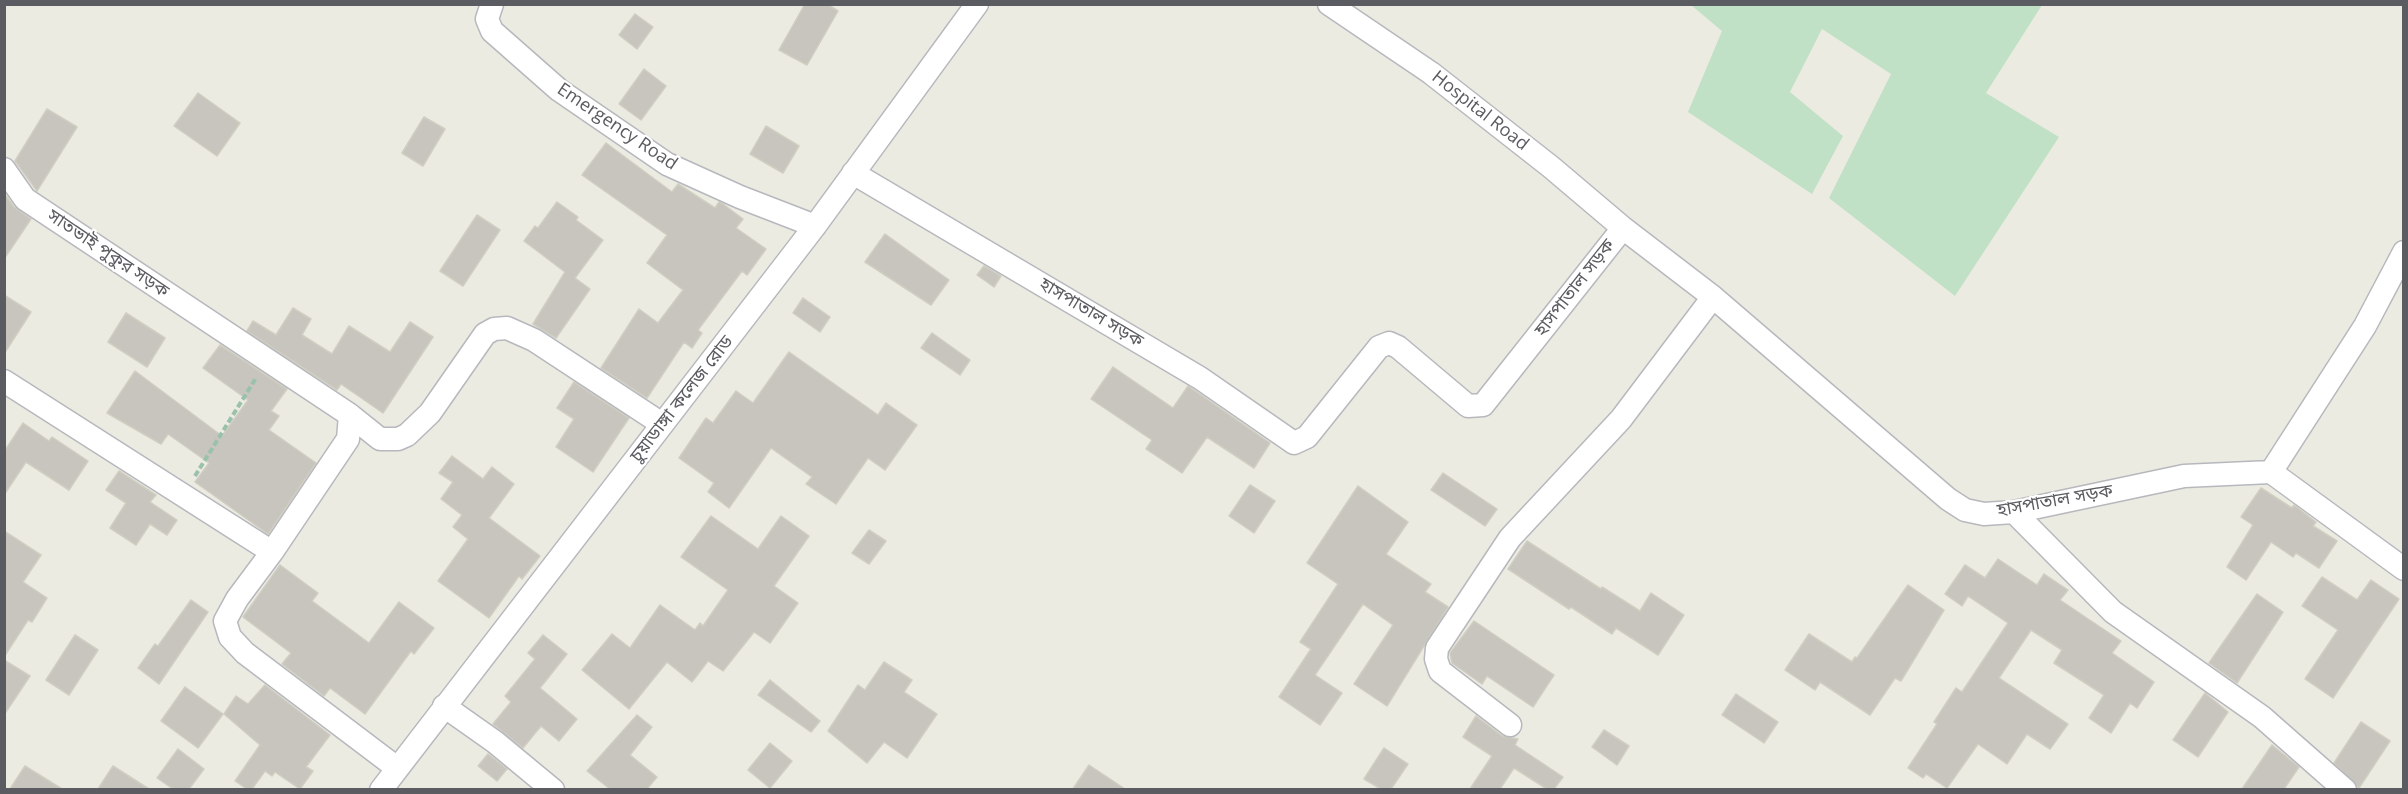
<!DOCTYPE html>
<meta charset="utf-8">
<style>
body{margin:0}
#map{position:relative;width:2408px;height:794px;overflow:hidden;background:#ecebe2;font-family:"Open Sans",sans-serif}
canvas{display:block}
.frame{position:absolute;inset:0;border:6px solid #5a5c61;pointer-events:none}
</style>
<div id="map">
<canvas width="2408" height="794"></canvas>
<div class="frame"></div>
</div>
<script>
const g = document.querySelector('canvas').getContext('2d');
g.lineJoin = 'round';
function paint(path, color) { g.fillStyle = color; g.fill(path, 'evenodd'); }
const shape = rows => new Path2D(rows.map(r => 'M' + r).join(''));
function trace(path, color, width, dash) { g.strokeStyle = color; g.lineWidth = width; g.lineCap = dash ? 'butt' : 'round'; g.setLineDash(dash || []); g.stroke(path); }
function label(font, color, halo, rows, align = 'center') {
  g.font = font + ' "Open Sans","Noto Sans Bengali",sans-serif'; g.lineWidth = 4.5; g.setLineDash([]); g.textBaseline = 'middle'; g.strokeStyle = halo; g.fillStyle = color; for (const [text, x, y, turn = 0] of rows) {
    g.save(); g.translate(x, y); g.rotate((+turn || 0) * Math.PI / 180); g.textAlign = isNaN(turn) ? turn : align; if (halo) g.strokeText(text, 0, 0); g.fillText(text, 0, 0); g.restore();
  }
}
paint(shape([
 [1691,5,2042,5,1986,93,2059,137,1955,296,1829,198,1891,74,1822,29,1790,92,1843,136,1812,194,1688,112,1722,31]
]), '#c0e1c5');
const building = shape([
 [805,4,827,4,838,11,807,65,779,50,805,4],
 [635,14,653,27,637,49,619,35,635,14],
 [644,69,666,86,641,120,619,104,644,69],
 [198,93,240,123,217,156,174,126,198,93],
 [47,109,77,127,37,191,15,161,47,109],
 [424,117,445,129,423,166,402,153,424,117],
 [766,126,799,146,783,173,750,154,766,126],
 [606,143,672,192,678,184,715,208,719,202,723,204,743,219,736,228,766,249,747,275,742,271,698,330,702,333,692,348,684,342,647,398,601,368,639,309,658,323,683,290,647,263,667,235,582,175,606,143],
 [4,193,14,207,31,219,4,259,4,193],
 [557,202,578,217,576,220,603,240,575,278,590,289,556,338,533,324,565,272,524,241,535,226,538,228,557,202],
 [477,215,500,230,463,286,440,271,477,215],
 [885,234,949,280,931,305,865,262,885,234],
 [984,266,1001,276,994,287,977,275,984,266],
 [4,295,31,312,4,354,4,295],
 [803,298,830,317,820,332,793,313,803,298],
 [293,308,311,319,302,335,332,354,349,326,390,352,410,322,433,337,383,413,341,384,337,390,247,331,253,321,276,335,293,308],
 [126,313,165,338,147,367,108,342,126,313],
 [932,333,970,360,960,375,921,348,932,333],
 [220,345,287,389,271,411,279,416,269,430,316,463,268,534,195,482,209,463,168,434,161,444,107,413,135,371,222,436,248,400,203,368,220,345],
 [789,352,878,415,886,403,917,425,885,470,868,458,836,504,806,484,812,477,771,448,729,508,708,492,714,483,679,458,706,418,713,423,736,391,753,403,789,352],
 [1113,367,1173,408,1188,386,1270,443,1254,468,1207,437,1182,473,1146,449,1152,440,1091,399,1113,367],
 [574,382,629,418,593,472,556,447,574,419,557,408,574,382],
 [23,423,49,441,52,437,88,461,69,490,26,462,4,495,4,452,23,423],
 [452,456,483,479,492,467,514,484,489,518,540,556,522,579,519,576,489,618,438,581,468,539,453,527,462,515,441,499,453,482,439,473,452,456],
 [119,471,156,495,150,502,177,520,167,535,150,524,136,545,110,528,126,503,106,490,119,471],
 [1443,473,1497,509,1485,526,1431,490,1443,473],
 [1250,485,1275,501,1254,533,1229,516,1250,485],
 [1358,486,1408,522,1386,554,1431,584,1425,592,1448,607,1387,706,1354,684,1393,625,1363,604,1315,675,1342,693,1320,725,1279,697,1311,649,1300,642,1338,584,1307,563,1358,486],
 [2261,488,2292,508,2294,505,2316,522,2313,526,2337,541,2319,568,2296,553,2293,557,2271,542,2246,580,2227,567,2253,525,2241,517,2261,488],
 [711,516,758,549,781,516,809,536,774,586,798,603,770,643,754,632,723,671,708,661,692,682,667,662,629,709,582,670,612,634,630,648,660,605,695,630,700,623,703,626,728,590,681,557,711,516],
 [869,530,886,541,869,564,852,553,869,530],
 [4,531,41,555,23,582,47,598,32,622,28,620,4,657,4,531],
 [1527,541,1601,589,1602,587,1640,611,1651,593,1684,615,1658,655,1616,628,1612,634,1571,607,1569,609,1508,569,1527,541],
 [1998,559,2037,585,2044,574,2068,590,2060,600,2121,641,2112,653,2154,682,2137,708,2130,703,2111,733,2089,718,2104,695,2054,663,2062,650,2031,630,1999,678,2068,724,2050,749,2027,734,2007,764,1978,744,1947,788,1926,774,1923,778,1908,768,1937,724,1934,722,1956,688,1962,692,2008,623,1968,596,1962,606,1945,594,1965,565,1985,578,1998,559],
 [280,565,318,593,312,601,369,643,399,602,434,628,414,654,411,651,365,714,330,688,324,696,282,664,291,653,243,617,280,565],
 [2322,577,2357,600,2371,580,2399,599,2333,698,2305,679,2338,630,2302,606,2322,577],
 [1908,585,1944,610,1901,681,1895,678,1870,715,1820,682,1815,690,1785,670,1809,634,1852,662,1855,657,1857,658,1908,585],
 [2257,594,2283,612,2237,683,2209,663,2257,594],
 [191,600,208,612,159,684,138,668,155,644,158,646,191,600],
 [1474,621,1554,675,1533,707,1487,676,1482,684,1452,663,1450,653,1474,621],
 [75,635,98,650,69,695,46,680,75,635],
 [543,635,567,654,540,688,577,719,559,741,541,726,523,748,493,724,511,702,505,696,535,659,528,653,543,635],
 [4,660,30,676,4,715,4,660],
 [884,662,912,680,904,692,937,714,907,758,884,742,867,763,828,731,858,685,865,690,884,662],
 [770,680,820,721,811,732,758,695,770,680],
 [265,685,330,735,306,767,313,771,300,789,275,772,272,776,265,771,252,789,247,789,235,781,260,745,224,714,236,696,248,704,265,685],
 [185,687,223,714,198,748,161,721,185,687],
 [2205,693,2228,712,2198,757,2173,740,2205,693],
 [1736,694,1778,722,1764,743,1722,715,1736,694],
 [637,715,652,727,630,755,657,777,647,789,610,789,587,771,637,715],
 [1476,716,1502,736,1518,739,1515,745,1563,777,1554,789,1547,789,1514,768,1500,789,1470,789,1492,756,1463,737,1476,716],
 [2361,722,2390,741,2359,788,2334,763,2361,722],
 [1604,730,1629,746,1617,765,1592,747,1604,730],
 [770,743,792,761,770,788,748,770,770,743],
 [2272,745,2299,767,2284,789,2242,789,2272,745],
 [1384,748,1408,764,1391,789,1381,789,1364,779,1384,748],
 [178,749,204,769,189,789,173,789,157,778,178,749],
 [488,754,507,769,497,781,478,766,488,754],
 [1089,765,1125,789,1073,789,1089,765],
 [25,766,62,789,10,789,25,766],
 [113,766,149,789,98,789,113,766]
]);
paint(building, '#c7c5be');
trace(building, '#d0cdc1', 1.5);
const street = shape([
 [492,4,487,19,492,31,559,90,667,164,740,197,815,226],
 [1329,4,1431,73,1551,167,1623,228],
 [4,169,25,199,350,415,348,439,272,552,237,599,225,621,230,637,245,653,397,768],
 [853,173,1200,378,1294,443,1307,437,1379,347,1389,343,1398,347,1468,406,1483,405,1623,228,1713,297,1948,499,1965,510,1984,514,2014,512,2184,476,2271,472,2404,569],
 [4,381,272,552],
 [350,415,380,439,398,439,407,435,430,413,485,334,494,329,507,328,534,340,662,424],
 [2271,472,2365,326,2404,252],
 [2014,512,2113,612,2262,717,2345,790],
 [444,706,495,742,553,790],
 [1510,725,1440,671,1436,659,1437,648,1510,538,1621,419,1713,297],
 [381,790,815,226,977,4]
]);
trace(street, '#b7b8bd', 25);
trace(shape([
 [195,476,256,378]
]), '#9ac1ab', 4, [6, 3]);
trace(street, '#fff', 22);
label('18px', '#5a5c61', '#fff', [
 ["Hospital Road",1480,111,38],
 ["Emergency Road",617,127,34],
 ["সাতভাই পুকুর সড়ক",108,254,34],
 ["হাসপাতাল সড়ক",1575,288,-52],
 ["হাসপাতাল সড়ক",1091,313,31],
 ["চুয়াডাঙ্গা কলেজ রোড",682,399,-52],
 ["হাসপাতাল সড়ক",2055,501,-10]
]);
</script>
